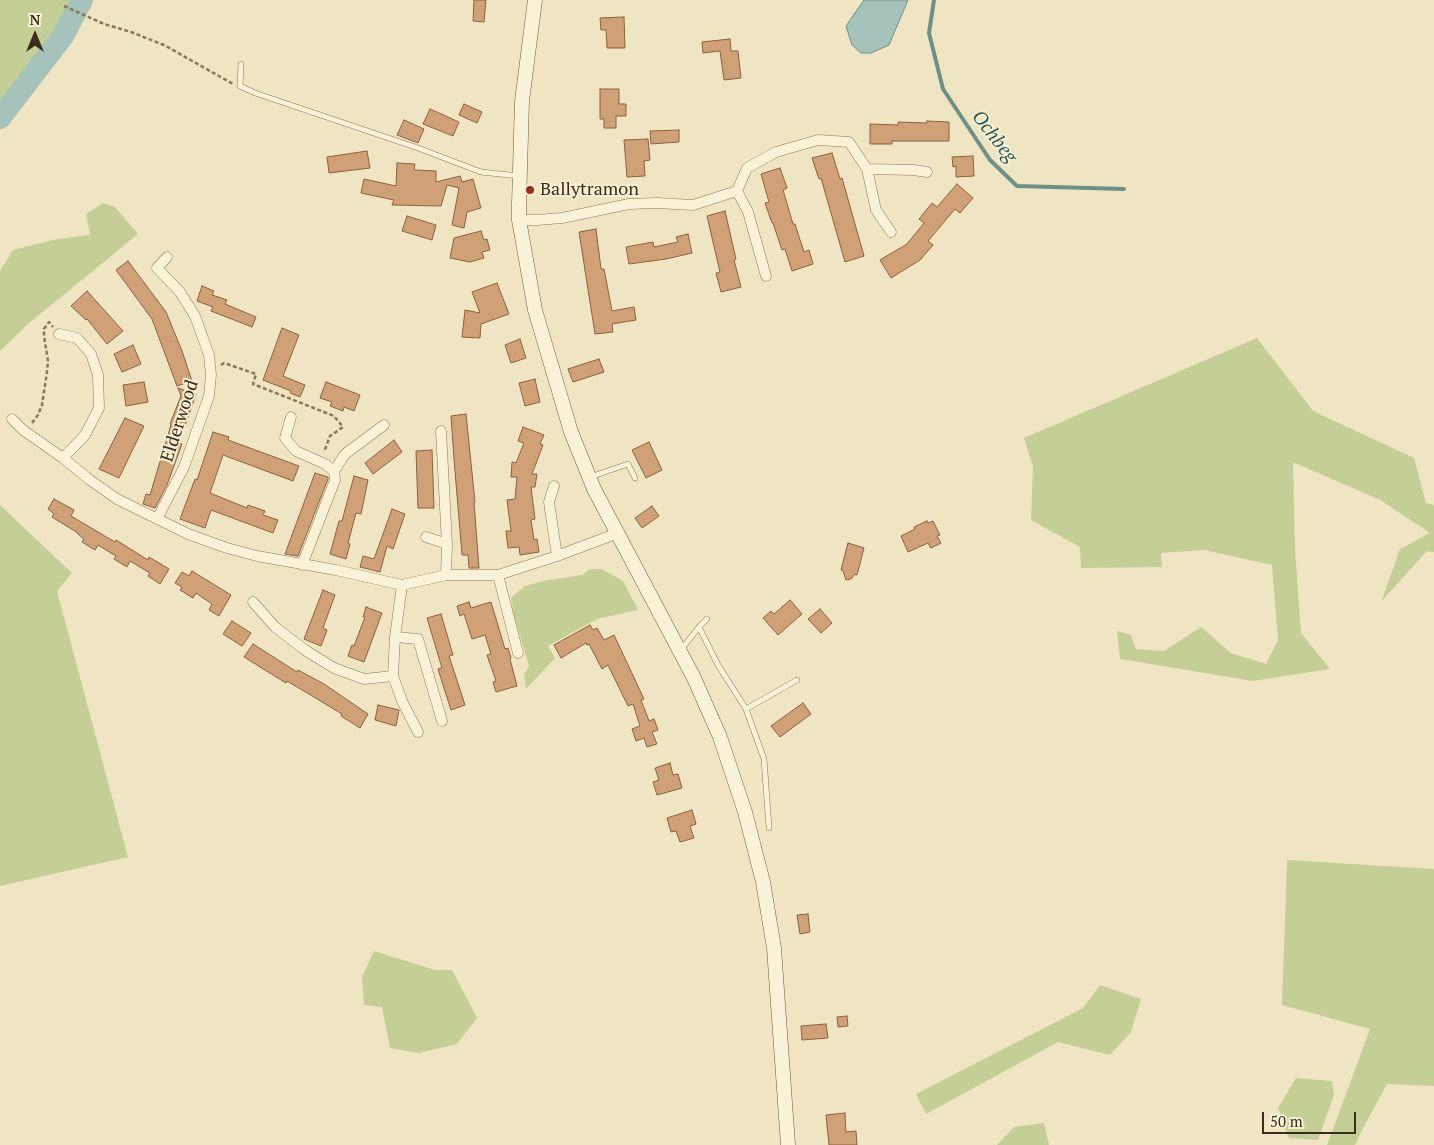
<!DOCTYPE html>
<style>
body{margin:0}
#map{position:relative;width:1434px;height:1145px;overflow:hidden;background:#f0e5c2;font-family:"PT Serif",serif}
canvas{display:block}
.north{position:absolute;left:10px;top:10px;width:50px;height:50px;-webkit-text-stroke:4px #f7efd2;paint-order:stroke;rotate:0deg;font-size:14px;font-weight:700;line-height:20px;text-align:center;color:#3a2d1d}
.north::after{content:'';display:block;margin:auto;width:18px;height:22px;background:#3a2d1d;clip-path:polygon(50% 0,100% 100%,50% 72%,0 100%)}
.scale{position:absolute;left:1262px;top:1112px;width:94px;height:22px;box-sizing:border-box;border:2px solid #3a2d1d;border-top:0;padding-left:6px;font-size:15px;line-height:18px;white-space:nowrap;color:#3a2d1d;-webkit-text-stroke:4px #f7efd2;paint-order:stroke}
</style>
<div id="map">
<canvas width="1434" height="1145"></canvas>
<div class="north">N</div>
<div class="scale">50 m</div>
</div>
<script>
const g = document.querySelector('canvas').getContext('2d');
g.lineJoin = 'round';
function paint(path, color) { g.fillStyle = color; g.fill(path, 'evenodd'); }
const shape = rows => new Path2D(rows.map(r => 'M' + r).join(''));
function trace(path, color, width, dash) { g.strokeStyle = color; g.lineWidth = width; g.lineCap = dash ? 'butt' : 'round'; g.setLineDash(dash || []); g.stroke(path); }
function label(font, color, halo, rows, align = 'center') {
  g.font = font + ' "PT Serif",serif'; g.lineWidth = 4; g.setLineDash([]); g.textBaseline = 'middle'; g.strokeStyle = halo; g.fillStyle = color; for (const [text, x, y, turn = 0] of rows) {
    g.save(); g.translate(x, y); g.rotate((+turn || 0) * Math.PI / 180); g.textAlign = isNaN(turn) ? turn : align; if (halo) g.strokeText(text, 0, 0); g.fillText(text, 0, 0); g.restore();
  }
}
paint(shape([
 [0,0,82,0,63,36,0,119],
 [103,203,115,207,138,234,28,324,0,351,0,271,13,250,57,239,90,235,86,214],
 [1257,338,1313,411,1414,458,1426,503,1434,505,1434,552,1427,551,1381,602,1400,549,1430,533,1380,500,1293,462,1295,548,1301,633,1330,669,1253,681,1120,659,1117,631,1131,635,1136,649,1164,651,1201,627,1231,653,1266,664,1278,640,1272,565,1204,550,1161,553,1162,567,1081,568,1080,547,1031,520,1033,467,1024,438],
 [0,505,72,573,57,591,128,857,0,886],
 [590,569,602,569,623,581,638,610,597,619,548,646,555,658,526,689,524,675,529,666,514,616,511,598,525,586,543,581,582,575],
 [1287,860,1434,869,1434,1086,1387,1084,1362,1130,1355,1145,1327,1145,1370,1029,1282,1005],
 [374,951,435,970,452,970,477,1018,457,1044,419,1053,390,1048,382,1007,364,1005,362,977],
 [1100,985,1141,999,1131,1032,1110,1055,1058,1042,926,1114,916,1094,1083,1008],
 [1296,1078,1332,1081,1334,1095,1318,1140,1289,1138,1278,1108],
 [1044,1123,1049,1145,997,1145,1014,1127]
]), '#c4cf95');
const water = shape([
 [864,0,908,0,889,45,871,53,861,53,852,45,846,26,864,0]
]);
paint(water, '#a5c2bb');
trace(water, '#6b918a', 1);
trace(shape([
 [934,0,929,33,943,89,990,160,1017,186,1124,189]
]), '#6b918a', 4);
trace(shape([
 [0,118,63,36,82,0]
]), '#a5c2bb', 22);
const building = shape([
 [474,0,486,0,484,22,473,21,474,0],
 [624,17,625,48,607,48,606,30,601,30,600,18,624,17],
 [730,39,731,51,738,51,741,78,724,80,720,51,703,53,702,42,730,39],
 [600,89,619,89,619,104,626,104,626,116,616,116,616,128,604,128,604,119,600,119,600,89],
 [464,104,482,112,477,123,459,115,464,104],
 [430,109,459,122,453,136,423,124,430,109],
 [404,120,424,129,418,143,397,135,404,120],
 [927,121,949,122,949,141,892,141,892,144,870,144,870,124,898,125,898,122,927,123,927,121],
 [679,130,679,142,651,144,650,131,679,130],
 [648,139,650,160,644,161,645,176,627,177,624,140,648,139],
 [367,151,370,168,329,173,327,157,367,151],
 [832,153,840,179,842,178,864,256,845,262,821,178,819,179,812,158,832,153],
 [973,156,974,176,956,177,956,166,953,167,952,157,973,156],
 [397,163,415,164,414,170,436,171,436,182,460,176,462,182,473,179,481,208,467,212,464,228,452,225,459,188,447,185,441,206,392,205,394,200,361,193,364,179,396,186,397,163],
 [780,168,787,188,783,190,793,224,795,224,804,252,809,250,813,264,792,271,785,249,782,250,773,223,772,223,765,203,769,202,761,174,780,168],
 [957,184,973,198,960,213,955,209,928,241,933,245,920,260,891,278,880,260,907,244,924,223,919,219,932,203,937,207,957,184],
 [725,211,736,259,734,260,741,287,721,292,716,273,720,272,707,216,725,211],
 [407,216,436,225,432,240,402,231,407,216],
 [596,229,601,269,604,269,612,311,634,307,636,320,612,324,613,332,595,334,579,232,596,229],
 [481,231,484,240,487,239,490,250,482,252,484,258,470,262,450,258,454,238,481,231],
 [688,234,692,253,666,259,629,264,626,247,653,242,654,247,678,242,676,237,688,234],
 [128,261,166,312,182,351,192,381,177,386,152,319,116,270,128,261],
 [497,283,509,314,481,324,480,338,462,337,465,310,480,313,472,292,497,283],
 [202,286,214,291,212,295,227,300,225,304,256,317,252,327,211,311,213,307,197,301,202,286],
 [87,291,123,331,107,344,87,319,86,320,71,306,87,291],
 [282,328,299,335,283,376,305,385,300,397,290,393,291,391,263,380,282,328],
 [520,339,526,358,511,363,505,345,520,339],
 [133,345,141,364,122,372,114,354,133,345],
 [599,359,604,372,573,382,568,369,599,359],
 [535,379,540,402,525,406,519,383,535,379],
 [144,382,148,402,126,406,123,385,144,382],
 [326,382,360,395,354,411,344,407,343,411,330,406,332,402,320,398,326,382],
 [178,388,196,394,179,443,182,444,178,455,167,485,155,508,143,504,146,494,150,495,171,425,170,424,181,396,178,388],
 [466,414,475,502,474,502,479,568,469,568,468,555,462,555,454,459,451,416,466,414],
 [125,418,144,426,119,478,99,469,125,418],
 [523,427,544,435,540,444,543,445,532,474,537,474,535,487,531,487,535,519,531,520,534,540,537,539,539,552,520,555,519,547,508,548,506,531,511,531,507,500,515,499,517,477,511,477,512,462,516,463,524,443,518,441,523,427],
 [213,432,229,437,228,440,299,466,293,481,223,455,210,493,247,508,248,505,265,511,263,515,278,520,273,533,211,510,205,528,180,519,195,479,197,480,213,432],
 [394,440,402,452,373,474,365,463,394,440],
 [649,442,662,470,646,478,632,450,649,442],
 [432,450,434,508,418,508,416,451,432,450],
 [315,473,328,477,328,479,298,556,285,554,315,473],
 [354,476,368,480,361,514,356,513,348,543,350,544,346,559,330,554,339,521,342,521,354,476],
 [54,499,74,510,71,516,115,542,116,540,148,560,149,557,169,569,160,584,148,576,150,573,130,561,127,567,114,559,116,556,98,545,95,550,82,542,84,539,78,534,78,533,52,517,54,514,48,509,54,499],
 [652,506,659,516,642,528,635,518,652,506],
 [392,509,405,514,393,549,387,546,380,572,360,567,363,556,374,559,392,509],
 [927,521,928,523,933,521,940,535,937,536,941,543,931,548,928,543,908,552,901,536,915,529,914,527,927,521],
 [848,543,864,548,857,575,855,574,851,579,846,580,843,571,841,570,848,543],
 [192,571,231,595,219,616,209,610,212,604,196,593,193,598,180,590,182,587,175,583,182,572,189,576,192,571],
 [323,590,335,595,323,628,327,630,321,646,304,639,323,590],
 [790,600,802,614,778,635,763,618,771,611,774,614,790,600],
 [469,602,471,608,491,602,505,649,508,648,511,658,510,659,517,686,496,692,493,682,496,681,487,655,491,654,485,635,472,639,464,614,460,616,457,606,469,602],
 [366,607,382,613,364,662,348,656,352,645,354,646,365,617,363,617,366,607],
 [820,609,832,623,821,633,808,619,820,609],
 [441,614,453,655,449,656,465,705,451,710,438,669,442,668,427,618,441,614],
 [232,621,251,633,242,646,223,634,232,621],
 [590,625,593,630,597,628,604,640,614,635,644,699,641,700,649,721,654,719,658,730,652,732,657,744,647,747,644,738,636,741,632,729,640,726,633,704,628,706,608,665,602,669,589,644,587,645,586,643,561,658,554,645,590,625],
 [253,644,297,672,298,670,324,684,368,714,360,728,341,716,342,714,309,694,287,681,286,683,244,657,253,644],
 [803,703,811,714,780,737,771,726,803,703],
 [378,705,399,710,396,726,375,720,378,705],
 [670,763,673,775,678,774,682,788,657,795,653,782,659,780,655,768,670,763],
 [692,810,696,824,690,826,694,838,680,842,676,831,671,832,667,818,692,810],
 [808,914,810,932,800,934,797,915,808,914],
 [847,1016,848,1026,838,1027,837,1017,847,1016],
 [826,1024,828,1038,802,1040,801,1026,826,1024],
 [845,1113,846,1132,856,1131,857,1145,829,1145,826,1115,845,1113]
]);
paint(building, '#d0a176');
trace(building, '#8b613d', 1);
const lane = shape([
 [241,64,240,86,255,93,418,148,481,172,519,176],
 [590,477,628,464,635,478],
 [699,627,718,665,746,709,764,759,769,828],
 [680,651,699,627,707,619],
 [746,709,797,680]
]);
const street = shape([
 [867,169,913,170,927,172],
 [737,191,748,212,766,276],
 [519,220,537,220,562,218,629,204,657,203,693,205,737,191,747,168,776,152,818,140,849,142,867,169,876,210,891,232],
 [59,334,77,338,91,354,98,375,99,408,85,435,63,458],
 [291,417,285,438,296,451,325,464,334,471,335,480,302,565],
 [12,419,23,430,63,458,90,480,117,499,188,534,227,548,257,556,336,570,402,585,446,575,498,575,557,556,618,533],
 [441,431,447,544,446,575],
 [334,471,345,454,384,425],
 [554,486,549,502,557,556],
 [157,519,184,467,209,396,211,375,209,355,195,316,180,292,157,268,167,257],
 [426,537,447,544],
 [498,575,518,653],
 [402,585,395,637,393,676,402,701,418,732],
 [253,602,275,627,305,650,334,668,364,679,393,676],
 [395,637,418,639,442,721]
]);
const secondary = shape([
 [535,0,522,101,519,204,519,220,535,310,571,432,594,489,694,678,720,737,745,812,763,882,774,948,788,1145]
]);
trace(lane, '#8b7658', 6);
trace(street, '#8b7658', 11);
trace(secondary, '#6c573b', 15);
trace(shape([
 [64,6,104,24,131,32,164,45,233,84],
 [221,365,224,363,256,374,253,384,334,416,343,427,330,436,324,452],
 [32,423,38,415,42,405,47,372,48,361,44,336,44,329,49,322,53,327]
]), '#8b7658', 2.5, [4, 2.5]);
trace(lane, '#faf2d6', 5);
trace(street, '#faf2d6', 10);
trace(secondary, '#faf2d6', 14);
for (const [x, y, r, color] of [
 [530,190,5,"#9c2c26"]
]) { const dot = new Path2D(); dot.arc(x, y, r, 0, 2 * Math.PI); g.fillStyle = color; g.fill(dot); trace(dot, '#f7efd2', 2); }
label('18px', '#3a2d1d', '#f7efd2', [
 ["Ballytramon",540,190]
], 'left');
label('18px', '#3a2d1d', '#f7efd2', [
 ["Elderwood",180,421,-72]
]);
label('italic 19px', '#2c5a5a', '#f7efd2', [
 ["Ochbeg",994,137,52]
]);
</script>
